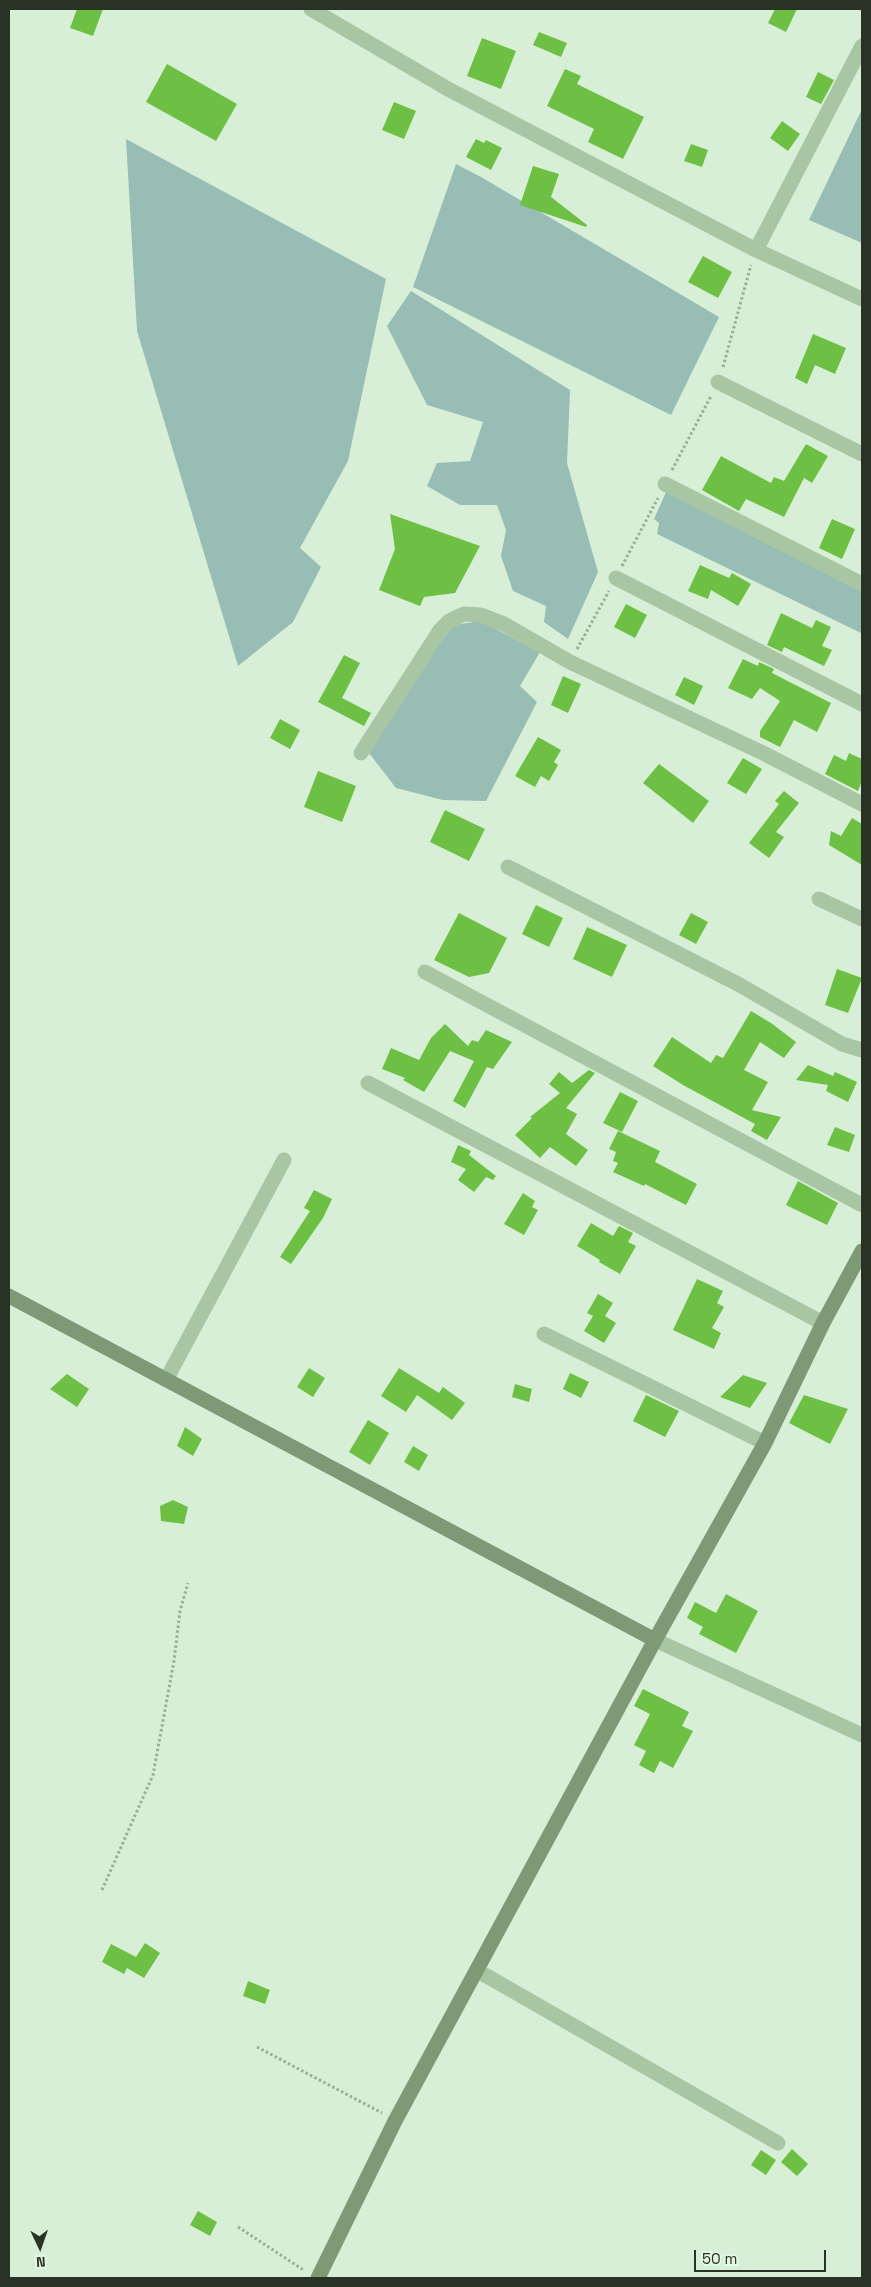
<!DOCTYPE html>
<style>
body{margin:0}
#map{position:relative;width:871px;height:2287px;overflow:hidden;background:#d8efd7;font-family:"Space Grotesk",sans-serif}
canvas{display:block}
.frame{position:absolute;inset:0;border:10px solid #283225;pointer-events:none}
.north{position:absolute;left:15px;top:2222px;width:50px;height:50px;-webkit-text-stroke:4px #e3f7e2;paint-order:stroke;rotate:177deg;font-size:14px;font-weight:700;line-height:20px;text-align:center;color:#283225}
.north::after{content:'';display:block;margin:auto;width:18px;height:22px;background:#283225;clip-path:polygon(50% 0,100% 100%,50% 72%,0 100%)}
.scale{position:absolute;left:694px;top:2250px;width:132px;height:22px;box-sizing:border-box;border:2px solid #283225;border-top:0;padding-left:6px;font-size:15px;line-height:18px;white-space:nowrap;color:#283225;-webkit-text-stroke:4px #e3f7e2;paint-order:stroke}
</style>
<div id="map">
<canvas width="871" height="2287"></canvas>
<div class="frame"></div>
<div class="north">N</div>
<div class="scale">50 m</div>
</div>
<script>
const g = document.querySelector('canvas').getContext('2d');
g.lineJoin = 'round';
function paint(path, color) { g.fillStyle = color; g.fill(path, 'evenodd'); }
const shape = rows => new Path2D(rows.map(r => 'M' + r).join(''));
function trace(path, color, width, dash) { g.strokeStyle = color; g.lineWidth = width; g.lineCap = dash ? 'butt' : 'round'; g.setLineDash(dash || []); g.stroke(path); }
paint(shape([
 [862,109,862,243,809,220],
 [126,139,386,279,348,461,300,548,321,567,293,622,238,666,137,331],
 [456,164,481,177,719,317,671,415,413,287],
 [411,291,570,390,567,463,598,572,568,639,544,622,546,606,513,591,501,556,506,530,497,505,460,505,427,486,437,463,470,461,483,422,427,405,387,326],
 [667,490,862,592,861,633,657,534,659,523,654,519],
 [481,621,540,652,520,686,537,702,486,801,443,800,396,788,369,753,438,645,454,625]
]), '#98bdb4');
paint(shape([
 [77,9,103,9,93,36,70,28],
 [775,9,797,9,786,32,768,23],
 [539,32,567,43,561,57,533,45],
 [482,38,516,51,501,89,467,76],
 [167,64,237,104,216,141,146,102],
 [565,69,581,76,577,84,644,117,623,159,588,142,594,129,547,106],
 [818,72,834,80,821,104,806,97],
 [394,102,416,111,404,139,382,130],
 [782,121,800,134,788,151,770,138],
 [476,139,484,143,486,140,502,148,491,170,466,157],
 [691,144,708,150,702,167,684,161],
 [533,166,559,174,551,197,587,225,586,227,520,205],
 [703,256,732,272,718,298,688,282],
 [813,334,846,348,835,374,815,365,807,384,795,378],
 [806,444,828,456,812,483,804,478,784,517,746,499,739,511,702,490,721,456,771,483,774,477,784,481],
 [390,514,480,546,455,593,424,597,420,606,379,590,395,549],
 [832,519,855,529,842,559,819,548],
 [700,565,729,578,732,573,751,584,738,606,711,590,708,599,688,591],
 [626,604,647,615,635,638,614,627],
 [781,613,812,628,816,620,831,627,822,646,832,650,824,666,784,647,782,652,767,645],
 [344,655,360,663,342,698,371,713,364,726,318,702],
 [743,659,758,666,759,662,774,669,772,673,831,703,817,732,794,720,780,747,760,737,760,731,780,701,760,688,752,699,728,688],
 [563,676,581,684,568,713,551,705],
 [684,677,703,686,694,705,675,695],
 [280,719,300,730,290,749,270,738],
 [538,737,561,750,554,762,558,765,549,781,541,776,535,787,515,776],
 [849,753,862,759,862,781,858,791,825,774,834,755,846,761],
 [743,758,762,769,746,794,727,783],
 [659,764,709,801,693,823,643,783],
 [318,771,356,786,342,822,304,807],
 [784,791,799,803,776,832,784,837,769,858,749,843,779,804,775,801],
 [445,810,485,829,469,861,430,842],
 [852,818,862,824,862,865,829,845,831,831,841,836],
 [536,905,563,918,549,947,522,934],
 [459,913,507,938,489,973,469,977,434,960],
 [691,913,708,922,696,944,679,935],
 [587,927,627,945,612,977,573,959],
 [837,969,862,978,848,1013,825,1005],
 [751,1011,771,1023,796,1042,784,1058,760,1042,744,1070,768,1082,752,1110,781,1117,767,1140,751,1131,755,1124,683,1085,653,1066,672,1037,711,1063,716,1055,723,1058],
 [445,1024,468,1046,472,1040,478,1042,486,1030,512,1042,493,1069,487,1067,465,1108,453,1101,474,1061,450,1051,424,1092,403,1080,405,1078,382,1069,391,1048,419,1060,431,1038],
 [808,1065,833,1076,835,1072,857,1082,848,1102,826,1091,828,1085,796,1080],
 [589,1070,595,1073,566,1108,577,1114,566,1134,588,1150,576,1166,550,1147,540,1158,515,1135,532,1118,530,1117,560,1093,549,1084,559,1072,572,1083],
 [620,1092,638,1101,622,1132,603,1123],
 [835,1127,855,1135,849,1152,827,1145],
 [618,1131,660,1151,655,1162,697,1184,686,1205,645,1184,644,1186,613,1172,618,1163,613,1161,616,1152,609,1149],
 [458,1145,471,1151,469,1155,496,1176,493,1180,486,1177,474,1192,458,1180,466,1169,451,1162],
 [798,1181,838,1203,827,1225,786,1205],
 [314,1190,332,1199,323,1218,291,1264,280,1257,310,1211,304,1208],
 [523,1193,535,1201,532,1207,538,1210,524,1235,504,1224],
 [591,1223,613,1236,619,1226,633,1233,628,1242,636,1246,620,1274,599,1262,600,1260,577,1246],
 [697,1279,723,1291,717,1303,724,1307,712,1328,721,1333,714,1349,673,1330],
 [598,1294,613,1303,605,1316,616,1323,604,1343,584,1331,593,1316,587,1313],
 [309,1368,325,1378,313,1397,297,1387],
 [399,1368,439,1393,443,1387,465,1403,452,1420,417,1395,406,1412,381,1396],
 [570,1373,589,1382,581,1398,563,1389],
 [67,1374,89,1389,77,1407,50,1389],
 [743,1375,767,1383,750,1408,720,1397],
 [515,1384,532,1389,529,1402,512,1397],
 [646,1395,679,1411,665,1437,633,1421],
 [804,1395,848,1409,830,1444,789,1423],
 [368,1420,389,1433,370,1465,349,1452],
 [185,1427,202,1439,193,1456,177,1446],
 [413,1446,428,1455,419,1471,404,1462],
 [173,1500,188,1507,184,1524,161,1521,160,1506],
 [726,1594,758,1611,736,1653,699,1634,703,1627,687,1618,695,1602,716,1613],
 [643,1689,689,1712,682,1726,693,1731,673,1768,660,1761,654,1773,639,1765,646,1751,634,1745,650,1714,634,1706],
 [145,1943,160,1953,144,1978,127,1968,124,1974,102,1962,111,1944,136,1957],
 [248,1981,270,1990,265,2004,243,1996],
 [792,2149,808,2164,797,2176,781,2162],
 [761,2150,776,2160,766,2175,751,2165],
 [198,2211,217,2222,210,2236,190,2225]
]), '#6dc044');
trace(shape([
 [723,367,751,265],
 [672,470,711,396],
 [622,566,658,498],
 [577,649,609,591],
 [102,1890,153,1775,174,1661,180,1611,188,1583],
 [257,2047,382,2113],
 [238,2227,305,2271]
]), '#93b28e', 3, [2.5, 2.5]);
trace(shape([
 [311,9,448,89,756,250,862,299],
 [756,250,862,46],
 [718,382,862,454],
 [665,484,862,584],
 [616,578,862,704],
 [361,753,440,630,449,621,464,614,481,615,504,624,570,662,763,753,862,804],
 [508,867,738,984,842,1044,862,1050],
 [819,899,862,919],
 [425,972,862,1205],
 [368,1083,823,1323],
 [544,1334,765,1443],
 [166,1380,284,1160],
 [655,1640,862,1735],
 [478,1971,778,2143]
]), '#a8c6a4', 15);
trace(shape([
 [9,1296,655,1640],
 [318,2278,395,2121,655,1640,765,1443,823,1323,862,1251]
]), '#7d9976', 15);
</script>
